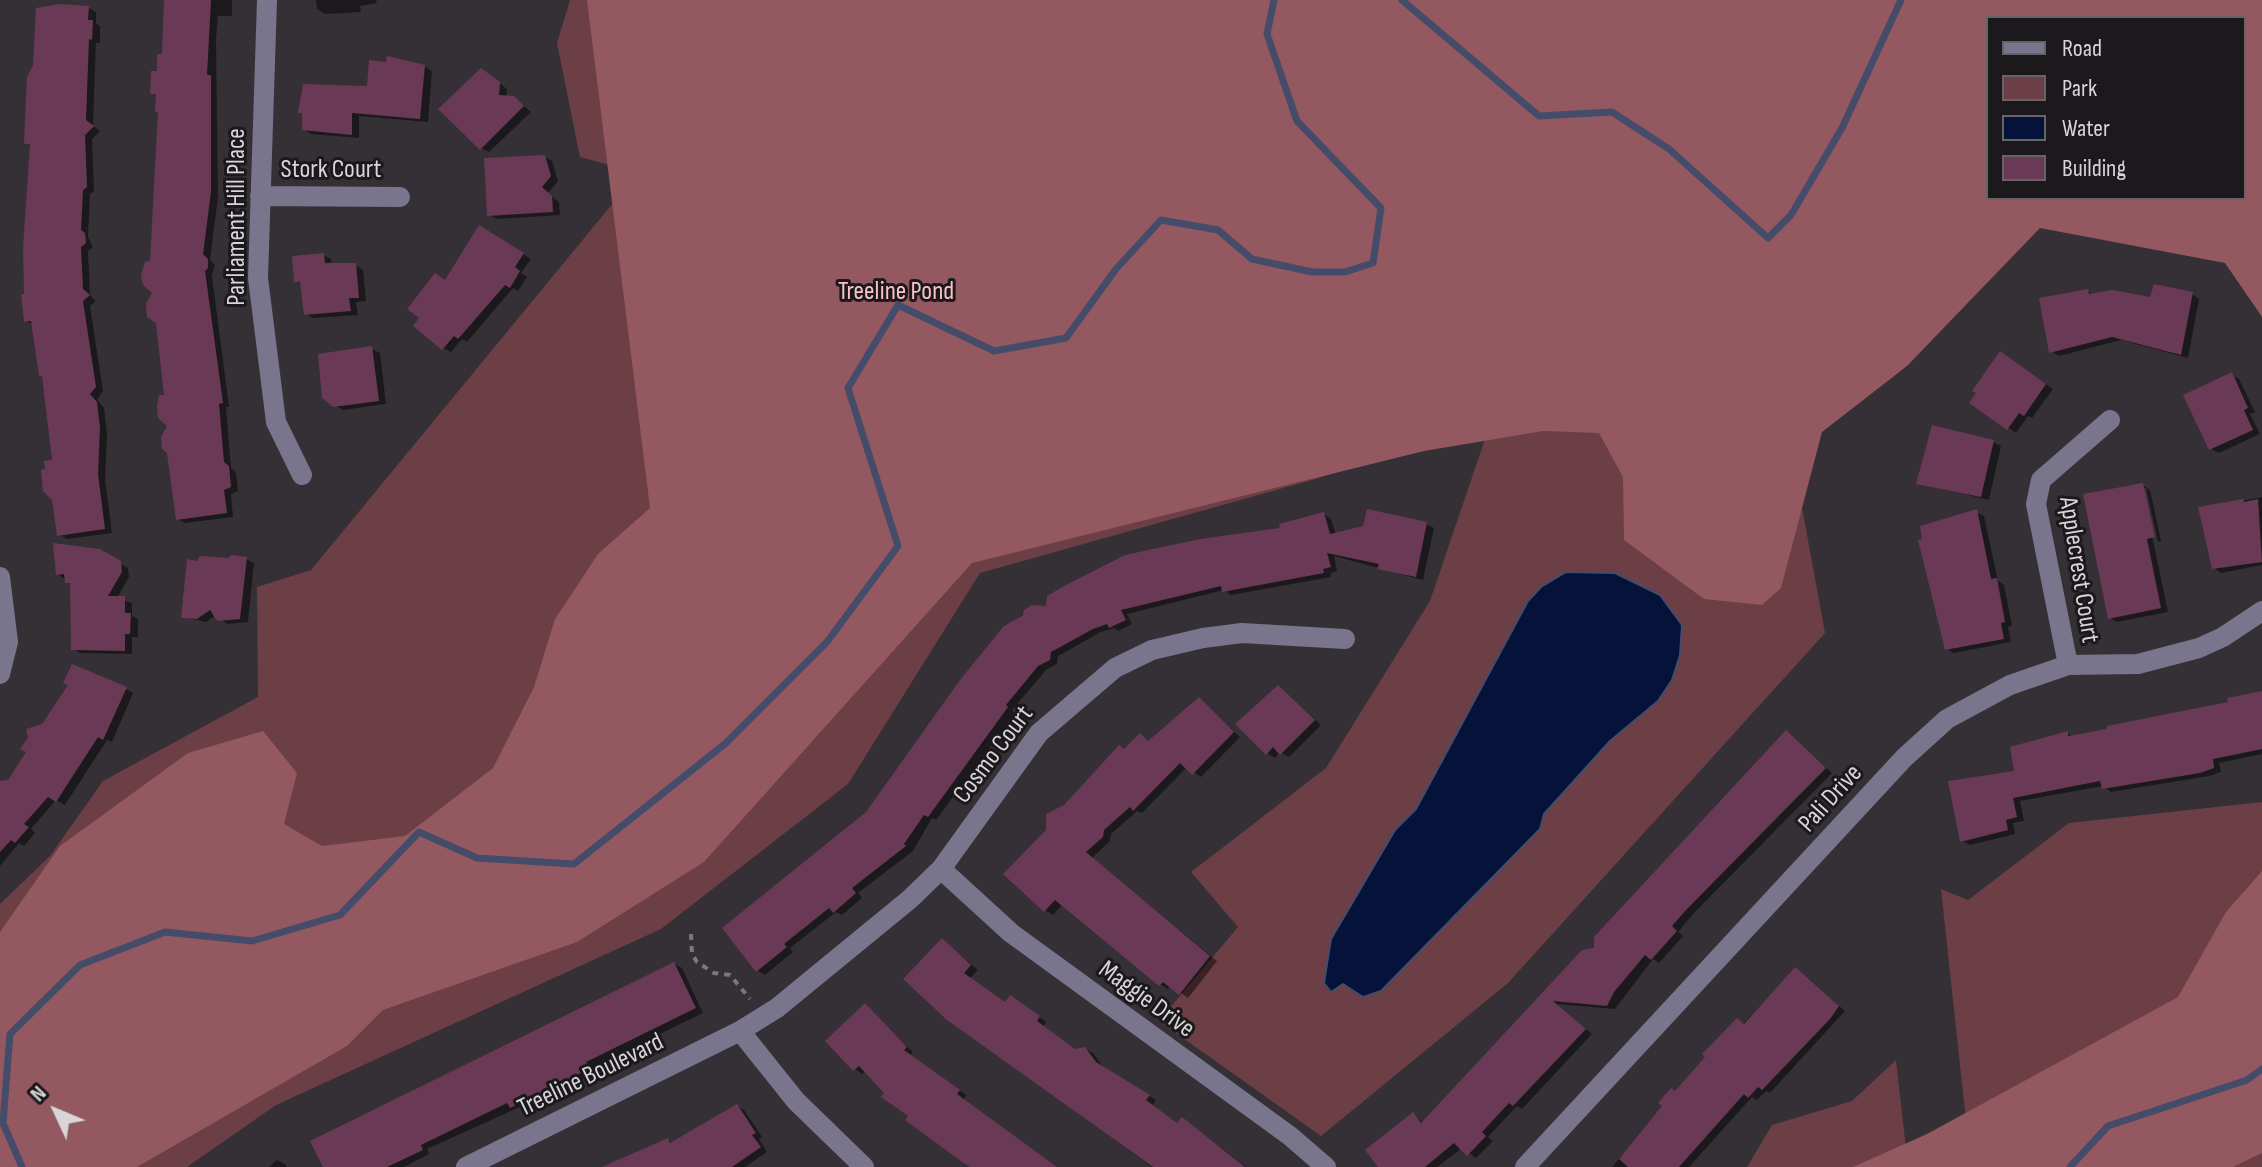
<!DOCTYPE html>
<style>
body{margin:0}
#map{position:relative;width:2262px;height:1167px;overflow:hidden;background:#353036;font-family:"Sofia Sans Condensed",sans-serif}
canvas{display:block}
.legend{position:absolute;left:1986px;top:16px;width:260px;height:184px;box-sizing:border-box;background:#1b191c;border:2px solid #676468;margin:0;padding:10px 14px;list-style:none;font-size:24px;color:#d8d5d9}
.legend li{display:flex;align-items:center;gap:16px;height:40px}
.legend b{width:40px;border:2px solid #676468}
.north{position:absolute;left:16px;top:1071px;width:80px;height:80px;-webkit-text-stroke:6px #1b191c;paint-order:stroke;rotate:314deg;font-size:22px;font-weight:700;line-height:32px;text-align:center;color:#d8d5d9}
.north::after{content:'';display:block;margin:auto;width:28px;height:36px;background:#d8d5d9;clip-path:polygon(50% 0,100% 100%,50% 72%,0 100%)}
</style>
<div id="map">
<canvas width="2262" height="1167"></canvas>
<ul class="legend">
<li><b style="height:10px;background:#78758d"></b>Road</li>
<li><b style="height:22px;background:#6c3e45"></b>Park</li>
<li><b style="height:22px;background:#05123a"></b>Water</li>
<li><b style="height:22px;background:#6a3956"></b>Building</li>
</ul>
<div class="north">N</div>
</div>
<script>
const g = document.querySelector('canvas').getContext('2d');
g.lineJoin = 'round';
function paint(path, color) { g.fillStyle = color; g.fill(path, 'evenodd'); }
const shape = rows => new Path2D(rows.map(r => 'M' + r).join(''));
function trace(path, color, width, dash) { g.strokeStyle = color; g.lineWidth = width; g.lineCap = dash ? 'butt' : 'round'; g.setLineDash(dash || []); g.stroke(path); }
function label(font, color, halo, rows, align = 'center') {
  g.font = font + ' "Sofia Sans Condensed",sans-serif'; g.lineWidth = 6; g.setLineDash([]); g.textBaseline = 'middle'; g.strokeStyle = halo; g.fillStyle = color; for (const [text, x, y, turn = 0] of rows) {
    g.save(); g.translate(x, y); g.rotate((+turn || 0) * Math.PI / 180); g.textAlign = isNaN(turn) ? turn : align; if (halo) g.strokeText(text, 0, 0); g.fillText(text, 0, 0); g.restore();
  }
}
paint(shape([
 [570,0,1727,0,1788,431,1825,633,1508,983,1321,1136,1159,1021,1238,927,1191,872,1326,768,1430,601,1486,436,1460,434,1312,480,980,573,848,784,661,929,276,1105,187,1167,0,1167,0,904,50,856,103,781,258,697,257,587,311,570,618,197,617,167,580,157,557,43],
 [2262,802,2262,1167,1971,1167,1941,889,1968,900,2069,823],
 [1896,1060,1908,1167,1747,1167,1772,1125,1852,1101]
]), '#6c3e45');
paint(shape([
 [587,0,2262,0,2262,317,2225,263,2040,228,1907,366,1822,432,1781,588,1762,605,1704,599,1624,540,1623,477,1599,433,1543,431,1424,451,972,563,704,862,577,942,383,1010,347,1046,137,1167,0,1167,0,932,60,846,188,753,263,731,297,773,284,824,322,846,405,836,493,768,534,687,555,619,598,554,650,508],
 [2244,18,2244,198,1988,198,1988,18],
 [2262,871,2262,1153,2233,1167,1853,1167,1927,1134,2178,997,2226,912]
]), '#945861');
const water = shape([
 [1566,572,1615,573,1660,595,1682,625,1680,655,1672,680,1658,701,1610,741,1544,814,1540,829,1381,991,1363,997,1343,984,1331,992,1324,983,1331,939,1395,830,1416,809,1528,601,1541,587,1566,572]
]);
paint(water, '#05123a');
trace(water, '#444c6a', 2);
paint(shape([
 [166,0,232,0,232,16,218,16,216,40,218,197,210,260,215,265,212,276,229,407,226,407,231,468,236,472,238,491,231,494,233,517,185,523,177,519,152,263,160,112,158,96,152,92,164,56],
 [316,0,376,0,377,3,360,6,361,12,325,14,317,9],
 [89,8,96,12,96,23,100,26,100,43,96,43,93,126,100,131,92,139,94,191,90,194,88,237,93,247,88,251,90,295,96,301,90,306,103,391,97,400,104,408,107,434,105,479,112,533,67,539,59,534,44,377,34,325,26,321,32,146,26,143],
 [424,66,432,71,428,122,359,116,359,138,311,134,304,129,301,93,369,88],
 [489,75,507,89,506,98,514,98,531,112,489,152,481,148],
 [545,157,552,161,558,181,548,193,559,202,560,215,497,219,489,215],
 [480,227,531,259,521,273,527,277,518,291,513,288,467,342,462,339,451,352,443,348,446,281],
 [323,255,331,259,332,265,355,265,363,270,366,301,356,302,358,315,313,318,306,314,303,285,296,281],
 [2087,291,2094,295,2152,299,2192,294,2199,299,2188,358,2121,340,2059,356,2051,351],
 [372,349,380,353,386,404,343,410,334,405],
 [2008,358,2053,389,2032,418,2028,416,2016,433,1972,403],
 [2232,375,2239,379,2255,412,2250,414,2260,434,2219,453,2211,449],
 [1993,442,2001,446,1989,500,1918,483],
 [2142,485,2150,490,2161,541,2158,542,2146,488,2142,488,2168,612,2117,622,2110,618,2085,495],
 [2262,497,2262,565,2221,573,2214,568,2200,509],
 [1976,512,1984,516,1998,581,2004,585,2012,626,2008,627,2011,642,1954,653,1946,649],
 [1324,514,1331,519,1336,535,1426,524,1434,528,1423,580,1334,556,1337,571,1330,573,1331,577,1231,595,1224,590,1127,614,1132,624,1118,631,1114,628,1101,632,1058,656,1057,664,1046,670,1012,710,1015,713,936,820,932,818,913,851,858,893,862,898,842,915,836,912,790,948,793,952,765,975,758,971,867,813,1004,629,1032,607,1047,609],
 [100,551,128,568,129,577,117,598,132,603,132,616,138,619,138,637,132,637,132,654,80,653,73,649,72,585,58,574],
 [246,559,254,563,248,622,227,624,216,615,206,622,183,617],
 [1279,687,1321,725,1289,757,1280,752,1275,758,1267,753],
 [126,689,133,693,112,742,107,740,65,805,56,800,31,829,35,833,24,846,19,843,0,866,0,783,9,782],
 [2262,693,2262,754,2219,763,2221,772,2209,776,2111,792,2103,786,2020,801,2024,821,2013,823,2015,834,1970,845,1962,841,2017,773,2067,733,2074,737,2230,704],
 [1199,700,1240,737,1201,777,1187,767,1142,813,1137,811,1111,834,1110,841,1092,858,1217,961,1188,998,1170,985,1168,989,1160,984,1063,904,1053,915,1045,910,1048,831,1065,807,1140,735,1150,742],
 [1786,732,1832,773,1694,913,1678,932,1683,936,1659,963,1653,959,1615,1009,1556,1004,1592,1034,1522,1109,1517,1106,1488,1137,1493,1141,1476,1158,1462,1148,1437,1167,1381,1167,1413,1115,1424,1123,1596,950],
 [942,940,978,970,970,978,1006,1004,1018,1001,1046,1022,1043,1027,1076,1051,1085,1049,1093,1053,1104,1068,1156,1100,1152,1106,1178,1125,1190,1124,1246,1167,1152,1167,948,1018],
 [674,964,682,968,703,1013,592,1067,595,1073,427,1149,429,1154,404,1167,325,1167],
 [1796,969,1845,1011,1770,1093,1766,1091,1757,1100,1752,1097,1689,1167,1612,1167,1676,1093],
 [865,1006,913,1052,910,1056,966,1095,963,1100,1057,1167,968,1167,866,1071,862,1074,855,1069],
 [737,1106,744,1110,762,1137,759,1139,767,1152,745,1167,610,1167,668,1140,673,1143],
 [277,1160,285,1164,287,1167,269,1167]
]), '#0007');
trace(shape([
 [1402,0,1539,116,1612,112,1669,149,1768,238,1791,215,1842,128,1901,0],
 [22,1167,3,1123,10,1034,80,965,165,932,252,941,340,915,419,832,477,858,574,864,726,743,827,642,898,546,848,388,898,305,994,351,1066,338,1116,269,1161,220,1218,230,1252,259,1312,272,1345,272,1373,263,1381,208,1297,121,1267,34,1274,0],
 [2070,1167,2108,1126,2247,1080,2262,1069]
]), '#444c6a', 7);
paint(shape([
 [164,0,211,0,207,75,211,75,211,192,203,254,208,259,208,268,205,271,223,403,219,404,224,462,229,466,231,487,224,490,227,513,176,520,167,453,162,449,161,437,167,426,158,418,157,407,159,395,164,395,156,323,147,317,146,304,152,293,143,285,141,275,145,262,150,261,158,112,155,112,156,94,150,94,151,71,157,71,157,54,162,54],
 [60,4,89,6,88,20,93,20,92,40,89,39,86,120,94,126,85,135,87,187,83,190,81,230,85,233,86,243,81,247,83,289,90,295,83,301,96,387,90,394,97,402,100,428,98,474,105,529,57,536,52,500,43,491,41,470,45,469,44,461,52,460,42,376,39,376,31,321,24,322,21,294,24,294,23,248,30,144,24,144,27,77,33,65,36,8],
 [387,56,425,65,420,119,352,113,352,135,302,130,302,113,298,113,303,84,367,86,369,60,386,62],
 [481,68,500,82,499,95,514,96,524,106,480,150,438,109],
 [545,155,551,176,542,187,552,196,553,212,487,216,484,158],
 [479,225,524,253,515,267,520,271,510,288,505,285,458,339,454,336,442,350,413,326,419,318,407,309,435,273,445,280],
 [324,253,325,263,356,263,359,298,349,298,351,311,304,315,300,282,294,282,292,256],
 [2154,284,2193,292,2181,355,2112,337,2049,353,2039,298,2088,289,2089,294,2113,290,2150,297],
 [372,346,379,401,333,407,322,398,318,354],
 [2000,351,2046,384,2024,416,2019,413,2007,430,1969,403,1976,393,1972,391],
 [2232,372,2248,408,2244,410,2253,430,2209,450,2183,395],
 [1932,425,1994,440,1981,497,1916,484],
 [2143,483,2155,537,2147,539,2161,608,2108,619,2083,494],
 [2243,499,2244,502,2258,499,2262,562,2212,569,2198,507],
 [1367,509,1427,522,1416,577,1377,569,1379,564,1327,553,1331,567,1323,569,1324,573,1222,592,1221,586,1121,610,1126,620,1109,628,1107,624,1093,629,1051,652,1050,660,1038,666,1006,705,1008,707,928,817,924,815,904,844,906,846,852,888,856,893,833,913,829,908,784,944,787,947,756,972,722,928,866,812,960,680,1003,627,1023,615,1024,610,1032,605,1046,606,1047,596,1064,586,1125,555,1200,539,1280,528,1279,524,1324,512,1330,534,1363,526],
 [1977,509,1991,579,1997,578,2005,622,2001,623,2004,639,1945,650,1918,540,1922,539,1920,526],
 [53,543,100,549,121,561,122,572,108,596,125,596,125,613,131,613,130,634,125,634,125,651,71,650,70,583,65,583,64,574,56,575],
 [231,555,247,557,240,619,217,621,210,610,197,619,181,618,187,559,197,561,200,556,229,558],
 [72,664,127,687,103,740,98,737,56,802,48,797,24,824,29,827,15,843,11,840,0,852,0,781,8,780,26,752,20,749,28,738,26,729,42,724,68,685,63,683],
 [1278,685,1315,720,1280,755,1273,747,1266,755,1235,724],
 [2262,691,2262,749,2213,759,2214,768,2200,773,2102,789,2100,781,2013,798,2017,817,2006,820,2008,830,1960,842,1948,781,2014,771,2010,747,2068,731,2068,736,2107,729,2107,726,2228,702,2227,698],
 [1199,697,1234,732,1192,775,1180,763,1133,811,1130,807,1104,830,1103,837,1086,852,1210,956,1179,995,1163,982,1159,986,1055,900,1044,912,1003,874,1046,830,1046,814,1064,805,1119,745,1124,749,1140,733,1148,741],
 [1786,730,1826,768,1687,909,1672,926,1677,931,1651,960,1645,955,1614,992,1607,1006,1553,1001,1586,1029,1513,1106,1509,1103,1482,1132,1486,1136,1467,1156,1454,1143,1425,1167,1378,1167,1365,1150,1413,1112,1421,1123,1582,950,1594,948,1594,937],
 [942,938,971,965,964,973,1005,1002,1010,995,1040,1016,1037,1021,1075,1049,1085,1047,1096,1062,1150,1095,1146,1100,1177,1123,1182,1117,1245,1167,1153,1167,947,1020,903,979],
 [674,962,696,1008,586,1062,589,1069,510,1108,507,1103,421,1145,423,1150,387,1167,323,1167,310,1141],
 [1795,967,1839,1006,1830,1019,1762,1090,1758,1087,1748,1098,1744,1094,1679,1167,1628,1167,1619,1159,1662,1106,1658,1103,1671,1088,1675,1091,1705,1057,1702,1054,1737,1018,1744,1024],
 [865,1003,907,1047,904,1050,960,1090,957,1094,1057,1167,969,1167,905,1120,908,1116,881,1097,884,1093,859,1066,853,1071,825,1041],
 [737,1104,756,1133,752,1135,761,1147,732,1167,602,1167,668,1138,670,1143]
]), '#6a3956');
trace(shape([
 [691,934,692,954,697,962,714,973,730,975,750,999]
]), '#7b777c', 4, [6, 6]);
trace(shape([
 [267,0,258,278,276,422,302,475],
 [260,196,400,197],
 [0,577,8,642,0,674],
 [2068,665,2036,504,2041,480,2110,420],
 [941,869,1011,933,1290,1136,1326,1167],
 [740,1031,796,1101,864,1167],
 [466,1167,740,1031,777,1008,910,899,941,869,1039,733,1115,668,1152,650,1203,638,1242,633,1345,639],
 [1525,1167,1904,758,1947,719,2010,685,2068,665,2138,664,2199,648,2223,637,2262,611]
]), '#78758d', 20);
label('26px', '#d8d5d9', '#1b191c', [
 ["Stork Court",331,170],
 ["Parliament Hill Place",237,217,-90],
 ["Applecrest Court",2078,570,81],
 ["Cosmo Court",994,755,-53],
 ["Pali Drive",1831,799,-48],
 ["Maggie Drive",1146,1000,36],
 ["Treeline Boulevard",591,1076,-26]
]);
label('26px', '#fac1c8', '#1b191c', [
 ["Treeline Pond",896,292]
]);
</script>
